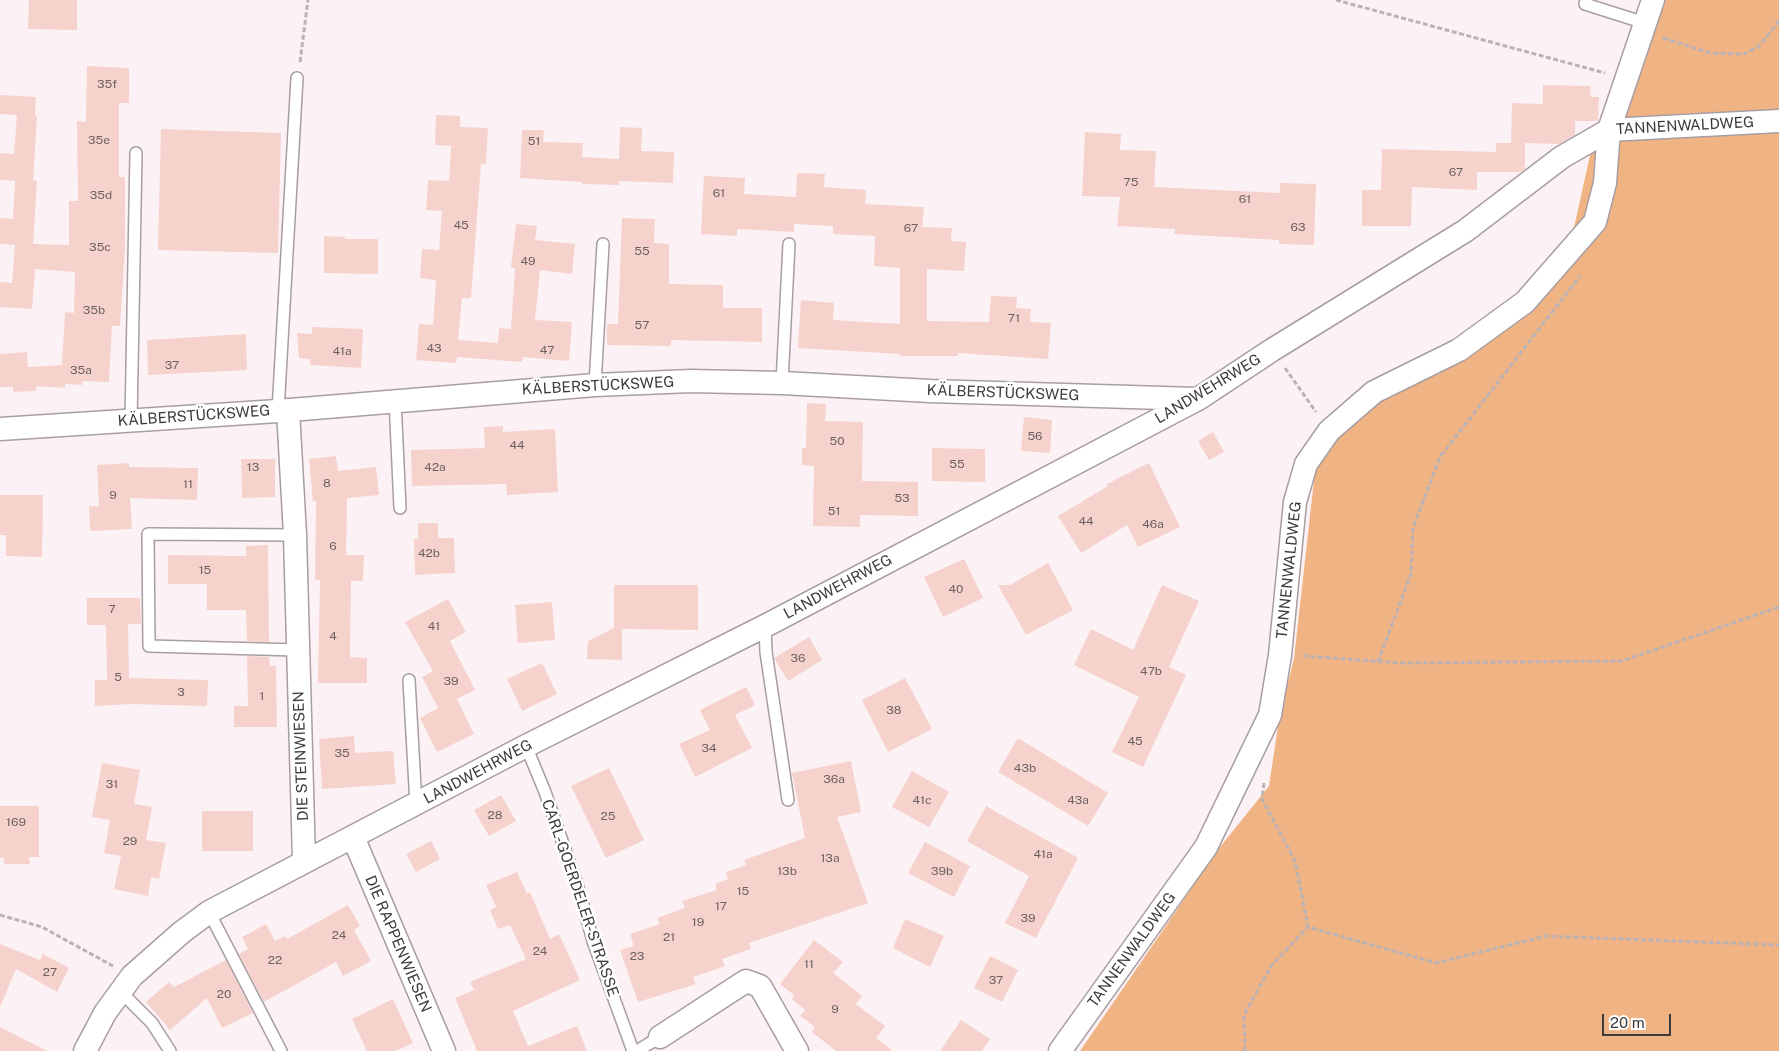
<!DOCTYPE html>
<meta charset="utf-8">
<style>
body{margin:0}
#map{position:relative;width:1779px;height:1051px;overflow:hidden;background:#fcf2f5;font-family:"Public Sans",sans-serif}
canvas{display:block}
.scale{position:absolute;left:1602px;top:1014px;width:69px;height:22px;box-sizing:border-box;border:2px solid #3e3a3b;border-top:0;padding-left:6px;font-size:15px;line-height:18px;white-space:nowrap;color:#3e3a3b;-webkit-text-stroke:4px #fff;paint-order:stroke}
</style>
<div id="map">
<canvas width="1779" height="1051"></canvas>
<div class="scale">20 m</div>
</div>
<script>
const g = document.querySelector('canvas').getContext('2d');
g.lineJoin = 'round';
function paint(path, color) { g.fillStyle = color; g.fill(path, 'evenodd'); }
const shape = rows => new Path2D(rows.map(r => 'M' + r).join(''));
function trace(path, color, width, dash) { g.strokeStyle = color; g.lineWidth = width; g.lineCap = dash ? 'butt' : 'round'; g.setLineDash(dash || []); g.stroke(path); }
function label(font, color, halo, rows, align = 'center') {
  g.font = font + ' "Public Sans",sans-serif'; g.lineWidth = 5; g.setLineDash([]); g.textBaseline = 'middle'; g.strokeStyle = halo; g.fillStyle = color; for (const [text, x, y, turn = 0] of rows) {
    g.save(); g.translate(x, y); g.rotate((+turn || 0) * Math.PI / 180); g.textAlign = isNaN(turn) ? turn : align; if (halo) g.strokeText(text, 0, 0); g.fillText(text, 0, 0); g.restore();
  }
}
paint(shape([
 [1655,0,1779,0,1779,1051,1080,1051,1220,847,1269,786,1279,720,1294,658,1317,454,1374,394,1459,352,1571,241,1595,133,1615,75]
]), '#f0b383');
paint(shape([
 [29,0,77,0,77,30,28,29],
 [87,66,129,68,129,103,119,103,119,177,125,177,125,248,120,326,112,326,109,382,82,381,82,385,65,384,65,388,36,386,36,391,13,392,13,387,0,387,0,354,27,352,28,367,62,365,65,312,74,313,75,272,35,269,32,309,0,307,0,282,12,283,15,245,0,244,0,218,13,219,15,181,0,180,0,153,14,154,17,115,0,114,0,95,36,97,35,116,37,116,33,180,37,181,33,244,69,245,69,201,78,201,77,121,86,122],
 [1543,85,1590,86,1591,97,1599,97,1598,121,1575,121,1575,135,1559,144,1525,143,1525,169,1520,172,1477,172,1477,190,1412,187,1411,226,1362,226,1362,190,1381,190,1382,149,1496,152,1496,143,1511,143,1512,103,1543,104],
 [436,115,460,116,460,127,488,128,486,164,481,164,471,298,462,298,458,340,498,343,499,328,511,329,515,268,511,267,516,224,537,226,535,240,575,244,572,274,540,270,535,320,572,322,569,361,523,357,522,362,457,357,456,363,416,360,419,324,433,325,436,280,420,278,422,249,439,250,442,211,426,210,428,180,449,181,451,146,435,145],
 [620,127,642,128,641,151,674,152,673,183,619,181,619,185,582,184,582,182,520,178,522,130,544,130,543,142,583,143,582,157,619,159],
 [161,129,281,133,278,253,158,250],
 [1085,132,1121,134,1120,150,1156,151,1154,187,1280,193,1280,183,1316,184,1314,245,1279,244,1279,240,1174,234,1175,229,1117,226,1120,197,1082,196],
 [797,173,825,174,824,187,866,190,865,204,924,207,922,227,952,228,951,241,966,242,964,271,927,269,927,321,989,322,991,296,1017,297,1016,308,1031,309,1030,322,1051,323,1048,359,958,353,958,356,900,356,900,354,798,348,801,300,834,303,833,320,900,324,900,268,874,266,875,236,833,234,833,226,794,224,794,232,737,229,737,236,701,234,704,176,745,178,744,194,796,197],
 [622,218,655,219,654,243,669,244,669,284,723,285,723,308,762,308,762,342,671,340,671,346,607,345,607,324,618,324],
 [324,236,345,237,345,239,378,239,378,274,324,273],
 [312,327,363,329,361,368,310,365,310,359,299,358,297,333,312,334],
 [246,334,247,370,148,375,147,340],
 [807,403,826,404,825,421,863,422,862,481,918,482,918,516,860,515,860,527,813,526,814,466,802,465,802,448,806,448],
 [1024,417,1052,420,1050,453,1021,451],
 [503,426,503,432,555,429,558,492,507,495,506,484,412,486,411,450,485,448,484,427],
 [1213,432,1224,452,1209,460,1198,441],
 [932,448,985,449,985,482,932,481],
 [336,456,338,471,376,467,379,495,347,498,346,555,364,555,363,581,351,581,350,657,367,658,367,683,318,683,320,580,315,580,316,501,313,501,309,459],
 [241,459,275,459,275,497,242,498],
 [129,463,129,467,198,468,197,500,130,498,132,529,90,531,89,506,99,506,97,465],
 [1149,463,1180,527,1138,547,1127,525,1081,553,1058,516,1108,486,1107,484],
 [0,495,43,495,42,557,6,556,6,535,0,535],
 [418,523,438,523,438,538,454,538,455,573,415,575,414,539,418,539],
 [268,545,269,642,247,641,246,610,207,610,207,584,168,584,168,555,246,556,246,546],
 [964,559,983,598,943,617,924,577],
 [1048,563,1073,610,1026,635,998,585,1010,585],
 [614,585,698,585,698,630,622,629,622,660,587,659,588,641,614,628],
 [1162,585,1199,601,1169,667,1186,675,1143,767,1112,752,1139,697,1074,665,1091,629,1133,650],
 [87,598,140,598,141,624,128,624,129,678,208,680,207,706,130,704,95,706,95,680,107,680,106,625,87,625],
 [448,599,466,632,450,641,475,690,457,699,474,734,437,752,420,718,438,708,422,677,433,671,405,622],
 [552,602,555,640,518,643,515,605],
 [809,637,822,660,788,681,774,658],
 [247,656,269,657,270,666,276,666,277,727,234,727,234,706,248,706],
 [542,663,557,694,522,711,507,679],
 [905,678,932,729,888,752,862,700],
 [746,687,755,705,735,715,752,748,695,777,679,744,710,730,700,710],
 [354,736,355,753,393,751,396,784,322,789,319,739],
 [1018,738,1108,793,1088,826,998,772],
 [851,761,861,812,837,817,868,903,749,943,751,949,722,959,725,966,693,977,696,984,638,1002,620,950,634,946,630,934,660,924,657,918,685,908,682,901,717,890,715,884,728,879,726,872,746,865,744,860,805,838,792,773],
 [102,763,140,770,134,804,152,807,146,840,166,843,159,879,151,877,148,896,114,889,121,856,104,853,110,820,92,817],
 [609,768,644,840,606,858,571,786],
 [912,771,949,792,929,827,892,807],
 [501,795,516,821,489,836,474,810],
 [0,806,39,806,39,857,29,857,30,864,4,864,4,858,0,858],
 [986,806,1078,858,1036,938,1005,923,1029,876,967,841],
 [202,811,253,811,253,851,202,851],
 [431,841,440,859,416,872,406,854],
 [925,842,970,866,954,897,908,873],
 [517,872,527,894,530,892,550,939,559,934,580,980,513,1011,528,1046,577,1026,587,1051,477,1051,455,998,474,990,470,982,526,959,510,925,498,929,490,910,496,907,486,885],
 [348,905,360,926,354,930,371,961,343,976,336,962,264,1002,239,954,248,949,242,937,266,924,275,941,285,936,287,939],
 [905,919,944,936,930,967,893,948],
 [814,940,843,962,833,973,862,996,856,1004,885,1026,876,1038,893,1051,836,1051,812,1032,815,1027,800,1016,805,1010,792,999,794,995,780,984],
 [0,944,40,960,43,954,69,968,57,992,16,969,0,1007],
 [990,956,1018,970,1002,1002,974,988],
 [226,960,253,1013,222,1028,207,998,170,1030,146,1002,169,982,174,987],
 [393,999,413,1043,395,1051,367,1051,352,1019],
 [961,1020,990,1039,982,1051,940,1051],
 [0,1027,47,1051,0,1051]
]), '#f6d2cd');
const service = shape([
 [1586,0,1585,4,1645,23],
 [782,383,789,244],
 [595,385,603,244],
 [395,400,400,508],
 [278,411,297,78],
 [131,421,136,153],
 [295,535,148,534,149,646,297,650],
 [765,626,766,652,788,800],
 [409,680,416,805],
 [526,746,545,792,578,887,593,941,633,1051],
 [209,912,281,1051],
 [120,991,152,1023,170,1051],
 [637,1051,660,1037]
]);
const minor = shape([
 [288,410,295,535,304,861],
 [0,429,278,411,595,385,691,381,782,383,930,391,1197,399],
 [353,837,444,1051],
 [660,1037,746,981,760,986,797,1051],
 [85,1051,105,1013,132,976,182,932,209,912,526,746,765,626,1198,399,1272,350,1465,231,1562,157,1609,130,1779,121],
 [1060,1051,1206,847,1270,715,1280,655,1295,502,1306,464,1329,431,1374,392,1459,350,1525,302,1595,222,1605,183,1609,130,1653,0]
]);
trace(service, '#a89ea2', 14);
trace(minor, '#a89ea2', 25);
trace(shape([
 [1336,0,1605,73],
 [1663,38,1710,53,1744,54,1759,46,1779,21],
 [300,62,308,0],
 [1285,368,1316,412],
 [1303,656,1401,663,1622,661,1779,607],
 [1378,662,1411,574,1413,528,1440,457,1580,276],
 [1264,783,1262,799,1295,861,1308,927,1436,963,1546,936,1779,945],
 [0,915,42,927,113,966],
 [1245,1051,1244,1015,1271,966,1308,927]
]), '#bab2b4', 3, [5, 2.5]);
trace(service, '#fff', 11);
trace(minor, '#fff', 22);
label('12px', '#6c6060', null, [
 ["35f",107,84],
 ["35e",99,140],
 ["51",534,141],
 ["67",1456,172],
 ["75",1131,182],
 ["61",719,193],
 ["35d",101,195],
 ["61",1245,199],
 ["45",461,225],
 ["63",1298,227],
 ["67",911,228],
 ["35c",100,247],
 ["55",642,251],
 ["49",528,261],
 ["35b",94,310],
 ["71",1014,318],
 ["57",642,325],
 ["43",434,348],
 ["47",547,350],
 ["41a",342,351],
 ["37",172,365],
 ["35a",81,370],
 ["56",1035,436],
 ["50",837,441],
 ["44",517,445],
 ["55",957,464],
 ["13",253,467],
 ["42a",435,467],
 ["8",327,483],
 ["11",188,484],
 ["9",113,495],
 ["53",902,498],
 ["51",834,511],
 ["44",1086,521],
 ["46a",1153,524],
 ["6",333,546],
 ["42b",429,553],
 ["15",205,570],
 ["40",956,589],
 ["7",112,609],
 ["41",434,626],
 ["4",333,636],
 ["36",798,658],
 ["47b",1151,671],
 ["5",118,677],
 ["39",451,681],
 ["3",181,692],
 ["1",262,696],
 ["38",894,710],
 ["45",1135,741],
 ["34",709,748],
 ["35",342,753],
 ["43b",1025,768],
 ["36a",834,779],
 ["31",112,784],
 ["41c",922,800],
 ["43a",1078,800],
 ["28",495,815],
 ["25",608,816],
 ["169",16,822],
 ["29",130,841],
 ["41a",1043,854],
 ["13a",830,858],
 ["13b",787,871],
 ["39b",942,871],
 ["15",743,891],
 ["17",721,906],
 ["39",1028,918],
 ["19",698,922],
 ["24",339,935],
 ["21",669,937],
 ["24",540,951],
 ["23",637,956],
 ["22",275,960],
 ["11",809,964],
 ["27",50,972],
 ["37",996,980],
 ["20",224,994],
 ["9",835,1009]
]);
label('15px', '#3e3a3b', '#fff', [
 ["TANNENWALDWEG",1685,126,-3],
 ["KÄLBERSTÜCKSWEG",598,386,-3],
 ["LANDWEHRWEG",1208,389,-31],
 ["KÄLBERSTÜCKSWEG",1003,393,2],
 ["KÄLBERSTÜCKSWEG",194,416,-4],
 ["TANNENWALDWEG",1289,570,-84],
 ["LANDWEHRWEG",838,587,-28],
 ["DIE STEINWIESEN",301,756,-92],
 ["LANDWEHRWEG",478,772,-28],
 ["CARL-GOERDELER-STRASSE",580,898,71],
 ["DIE RAPPENWIESEN",398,944,67],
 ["TANNENWALDWEG",1132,950,-54]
]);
</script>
